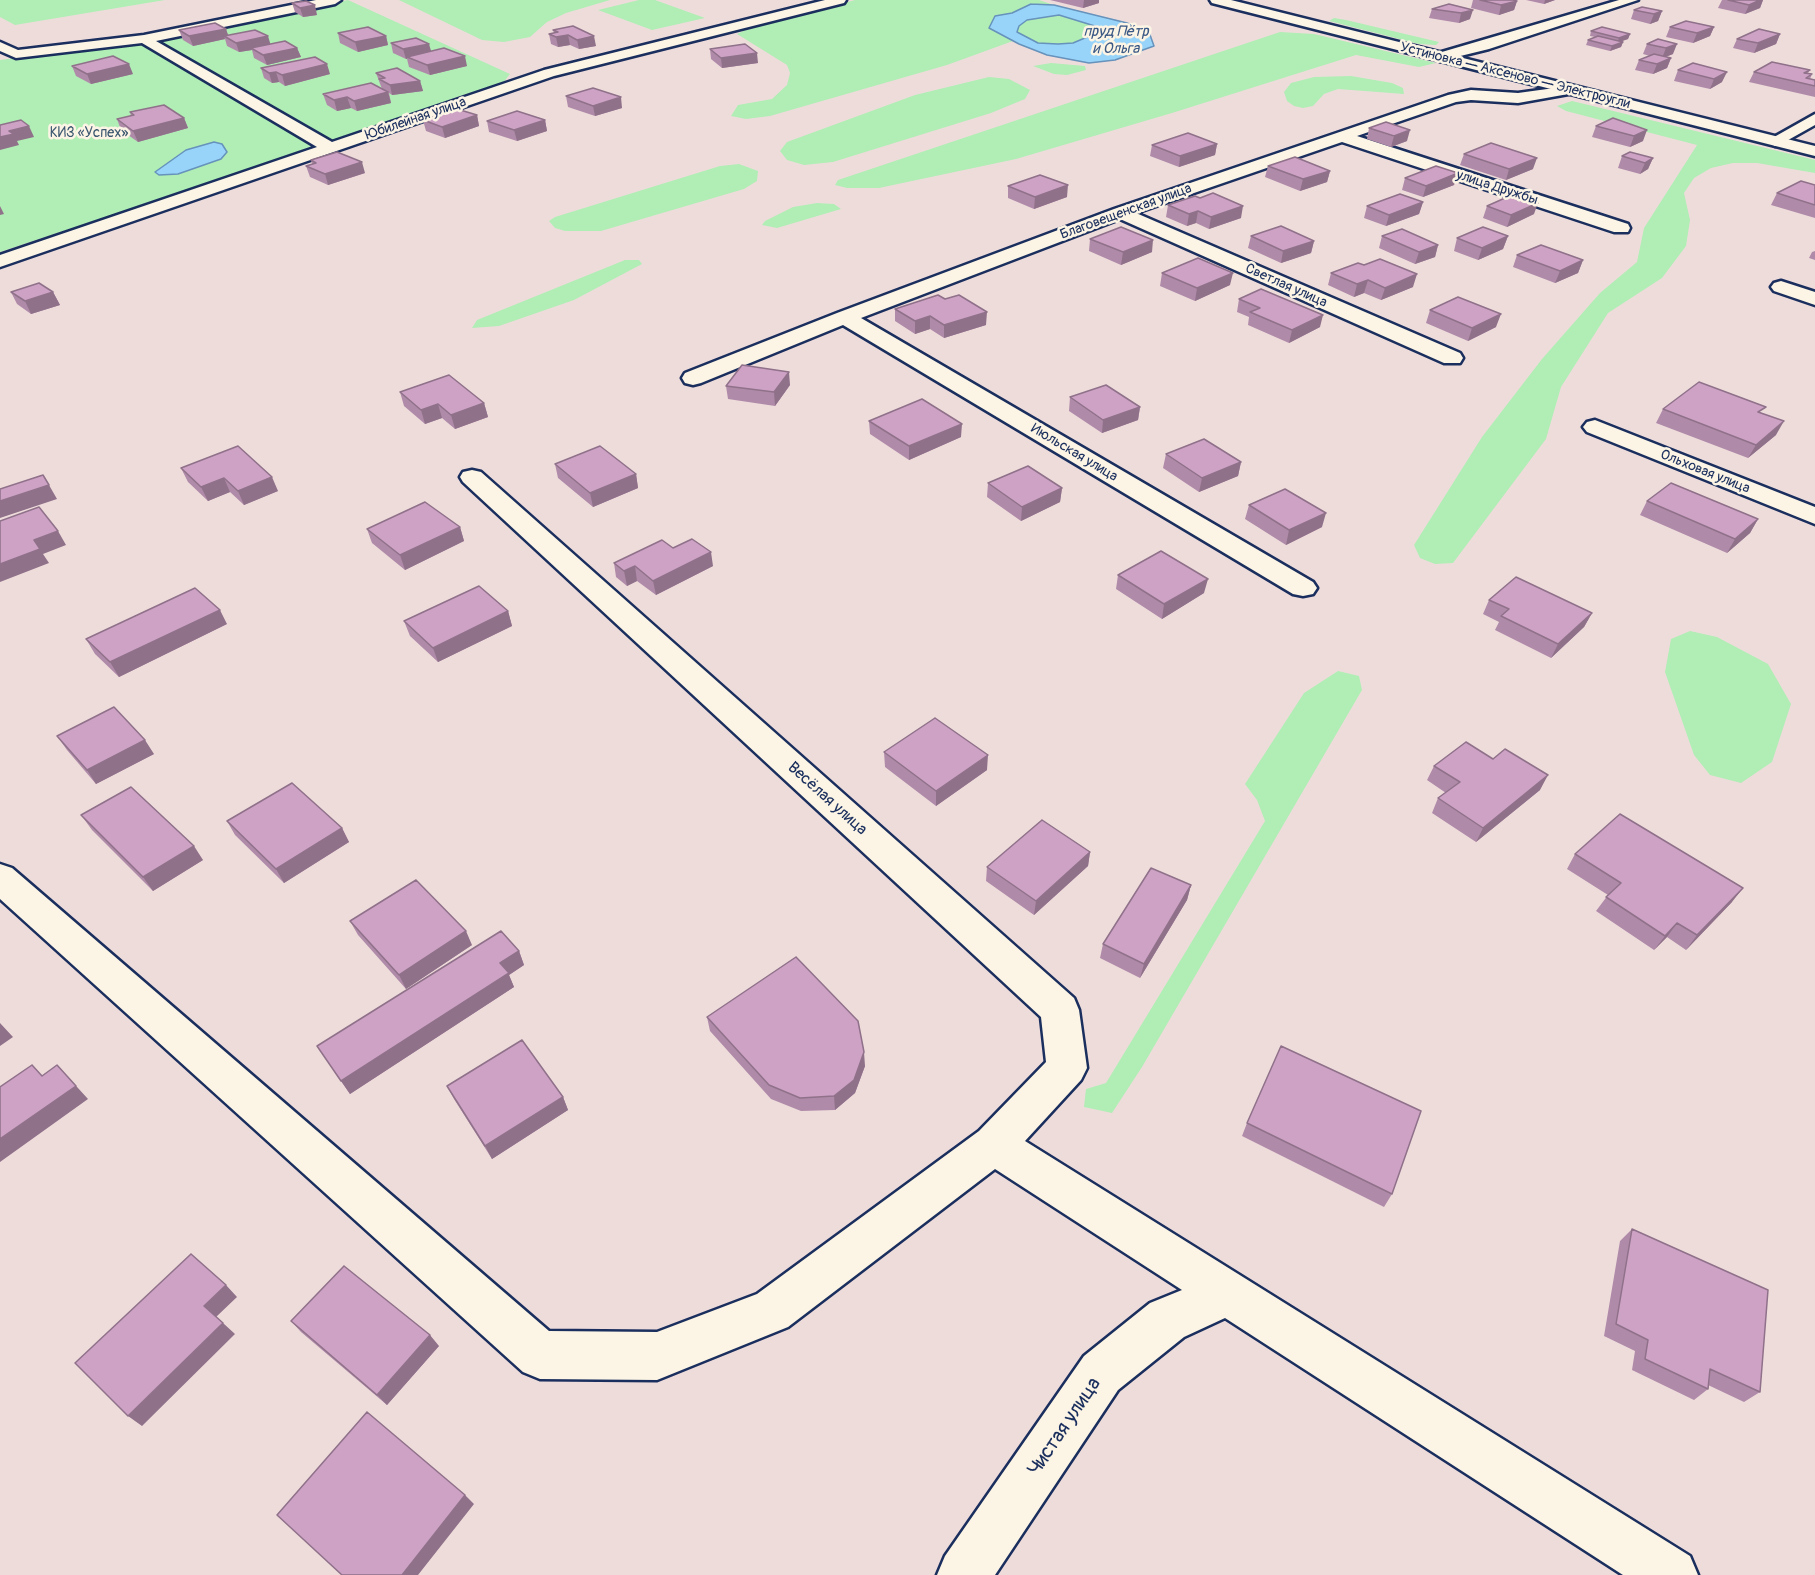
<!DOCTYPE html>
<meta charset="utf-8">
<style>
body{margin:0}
canvas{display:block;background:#eedcdb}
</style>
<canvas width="1815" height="1575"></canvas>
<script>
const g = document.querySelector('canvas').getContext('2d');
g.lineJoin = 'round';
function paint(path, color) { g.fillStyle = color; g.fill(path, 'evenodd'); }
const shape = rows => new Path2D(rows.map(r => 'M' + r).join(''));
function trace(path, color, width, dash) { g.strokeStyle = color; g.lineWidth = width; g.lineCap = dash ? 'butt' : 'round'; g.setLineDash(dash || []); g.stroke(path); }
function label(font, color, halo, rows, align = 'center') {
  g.font = font + ' Pangolin,sans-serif'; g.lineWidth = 5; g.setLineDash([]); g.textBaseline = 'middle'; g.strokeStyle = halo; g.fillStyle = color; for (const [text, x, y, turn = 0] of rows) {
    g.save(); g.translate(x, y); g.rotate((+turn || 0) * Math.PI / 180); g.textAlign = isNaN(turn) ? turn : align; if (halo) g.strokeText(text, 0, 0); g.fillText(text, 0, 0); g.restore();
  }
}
paint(shape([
 [0,0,165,0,15,25,0,17],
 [348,0,510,74,503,83,454,98,457,101,0,252,0,60,157,39],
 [399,0,610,0,566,13,547,22,530,37,504,42,482,40],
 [639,0,655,0,705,18,652,30,598,10],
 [855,0,1039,0,1054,5,1031,4,1012,13,995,16,989,28,1013,41,947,65,770,116,746,119,731,116,738,105,772,99,787,85,790,73,787,65,737,34,745,30],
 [1059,15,1099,27,1099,32,1073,43,1058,44,1038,43,1017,32,1018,26,1027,20],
 [1334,18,1346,20,1439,42,1436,45,1419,44,1329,21],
 [1280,32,1314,34,1436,63,1419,67,1356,55,1172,113,1016,159,879,188,847,188,835,185,838,180],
 [1051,63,1085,66,1086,70,1067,75,1054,74,1033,66],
 [1351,76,1392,83,1403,88,1404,94,1338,89,1324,94,1313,106,1303,108,1294,106,1287,101,1284,92,1291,83,1314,77],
 [989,77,1009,79,1030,90,1025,99,991,113,833,162,804,165,787,160,780,151,787,142,915,95],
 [1572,101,1815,160,1815,173,1757,163,1733,163,1711,168,1694,178,1684,193,1690,220,1686,246,1662,278,1608,313,1561,387,1546,439,1453,563,1435,564,1420,558,1414,545,1482,437,1542,359,1600,293,1637,262,1644,228,1697,145,1566,111,1557,106],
 [739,164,758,171,757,181,744,189,601,231,565,231,555,228,549,221,555,217,720,166],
 [817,203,834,204,841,209,777,228,762,225,765,221,793,207],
 [625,260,639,260,642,264,574,300,499,326,472,328,477,320],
 [1690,631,1717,637,1768,664,1791,704,1772,762,1741,783,1710,775,1694,755,1665,672,1671,639],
 [1338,671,1359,676,1362,690,1142,1067,1112,1113,1084,1107,1086,1089,1106,1083,1265,821,1257,800,1245,784,1304,693]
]), '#b0eeb5');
const water = shape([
 [1031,4,1054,5,1127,23,1149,32,1154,46,1115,60,1089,63,1047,55,1019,44,989,28,995,16,1012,13,1031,4],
 [1059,15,1098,27,1099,32,1073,43,1058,44,1038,43,1017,32,1019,26,1027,20,1059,15],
 [214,142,222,144,227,152,221,159,178,174,159,175,155,172,186,150,214,142]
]);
paint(water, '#98d4f9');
trace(water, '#6692bb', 1.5);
const minor = shape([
 [316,0,341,0,335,4,156,41,332,142,544,70,825,0,846,0,844,3,554,76,0,267,0,255,317,147,142,43,16,58,0,51,0,42,18,50,144,35,316,0],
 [1619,0,1638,0,1489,49,1440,61,1433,57,1435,54,1619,0],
 [1569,86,1574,87,1576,90,1574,93,1518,103,1471,100,1456,102,1357,136,1628,224,1630,228,1628,232,1614,232,1342,142,1136,213,1460,353,1463,358,1460,363,1444,363,1120,219,861,318,1313,582,1317,588,1313,594,1303,596,1293,594,843,325,701,383,693,385,685,383,682,378,685,373,837,313,1114,209,1448,95,1471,90,1518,93,1569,86],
 [1815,114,1815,125,1781,144,1775,146,1767,141,1815,114],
 [1781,281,1815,292,1815,305,1774,291,1771,287,1774,283,1781,281],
 [1595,420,1815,507,1815,524,1587,432,1583,427,1587,422,1595,420],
 [472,470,481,472,1074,998,1079,1010,1087,1068,1081,1080,1025,1141,1690,1556,1698,1575,1623,1575,1225,1318,1184,1337,1118,1390,995,1575,937,1575,945,1556,1084,1356,1150,1303,1182,1290,995,1169,788,1327,657,1380,540,1379,523,1372,0,899,0,864,12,868,549,1331,657,1332,757,1294,979,1131,1046,1062,1041,1017,463,482,460,477,463,472,472,470]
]);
const secondary = shape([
 [1210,0,1231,0,1815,146,1815,156,1212,3,1210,0]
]);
trace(minor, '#1b2f5e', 5);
trace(secondary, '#1b2f5e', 5);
paint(minor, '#fcf5e5');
paint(secondary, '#fcf5e5');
paint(shape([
 [1050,0,1099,0,1099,3,1083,8],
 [1473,0,1513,0,1517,1,1514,10,1499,15,1471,8],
 [1526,0,1555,0,1544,4],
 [1722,0,1763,0,1760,8,1745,14,1718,8],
 [292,3,317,15,303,17,295,12],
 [1449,4,1470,19,1459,23,1429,18,1432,9],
 [1634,10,1662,11,1658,21,1650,24,1631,19],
 [1670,27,1714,27,1710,36,1693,43,1666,37],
 [226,29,228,35,270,44,297,48,301,57,267,65,254,58,252,50,239,52,227,46,225,39,193,46,183,40,179,30],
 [553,30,596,46,579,49,570,45,558,47,551,44,549,34,554,33],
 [1591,31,1630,34,1628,39,1621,41,1623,42,1621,47,1610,51,1586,45,1588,40,1595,37,1590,36],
 [338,33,386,36,388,45,358,52,340,43],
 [1780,34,1776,44,1754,53,1733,48,1737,39],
 [1658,39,1673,54,1666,57,1671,58,1667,68,1653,74,1635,70,1639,60,1650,56,1643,54,1647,44],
 [391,43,431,51,467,66,430,75,409,67,407,59,406,59,393,53],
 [710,49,758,63,722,68,711,59],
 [1693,63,1722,82,1710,89,1674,81,1678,70],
 [72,66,133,74,91,84,76,76],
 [261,68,330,74,285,86,279,82,272,83,264,78],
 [1810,70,1808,73,1812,74,1810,79,1815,80,1815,97,1749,82,1754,72],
 [376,73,420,81,423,91,392,95,389,93,391,103,357,111,351,108,337,111,327,105,323,94,382,89],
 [566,96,622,108,595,116,568,107],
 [130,112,184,118,188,128,138,142,121,130,117,119,131,116],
 [477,115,479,126,445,138,426,131,423,120],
 [1613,118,1643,141,1630,147,1592,137,1596,126],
 [545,120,547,131,517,141,489,132,487,121],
 [1369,128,1407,141,1391,147,1367,139],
 [1217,144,1215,155,1179,167,1150,156,1152,145],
 [1464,154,1533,169,1506,180,1460,165],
 [1622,156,1653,158,1648,169,1640,174,1618,168],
 [311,160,365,173,328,185,310,177,306,166,312,164],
 [1268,166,1330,171,1327,182,1300,191,1265,177],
 [1458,173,1454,185,1423,197,1402,190,1405,178],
 [1815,185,1815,218,1771,205,1777,193],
 [1008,186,1067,197,1034,209,1008,198],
 [1423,202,1419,214,1386,226,1364,218,1367,206],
 [1168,205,1241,218,1209,229,1196,223,1187,226,1166,217],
 [1487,206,1534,214,1507,227,1483,218],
 [1251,236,1314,241,1311,253,1281,263,1248,248],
 [1382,236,1438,245,1435,257,1415,264,1379,248],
 [1508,236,1503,249,1478,260,1454,251,1457,238],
 [1090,239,1152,252,1121,265,1089,251],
 [1815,251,1815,260,1809,258,1812,252],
 [1517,255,1583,260,1578,273,1555,283,1513,267],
 [1162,273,1230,285,1195,301,1160,286],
 [1331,273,1413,287,1381,300,1364,293,1354,297,1328,285],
 [11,292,53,292,60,305,31,314,17,304],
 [1239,299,1320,327,1289,343,1248,325,1249,317,1237,312],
 [895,309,986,325,944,338,930,329,915,334,895,321],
 [1430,310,1496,327,1468,341,1426,323],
 [790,385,775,406,728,399,726,386],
 [400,392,484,403,488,417,455,429,442,418,425,424,404,406],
 [1070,397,1140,407,1138,420,1102,433,1069,411],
 [1663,409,1762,413,1776,435,1748,458,1656,423],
 [869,421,961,437,909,460,870,434],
 [1166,454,1241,462,1238,476,1199,492,1163,468],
 [555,464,636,474,638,488,593,507,558,478],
 [181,468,278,491,244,505,230,492,208,501,188,482],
 [988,483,1062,488,1060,502,1021,521,987,497],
 [1647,501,1758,519,1750,533,1727,553,1640,515],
 [1249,505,1322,527,1286,545,1245,519],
 [460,527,464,541,405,570,372,543,367,529],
 [673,548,713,566,656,595,637,581,627,586,616,577,614,563],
 [1118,575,1204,593,1162,619,1116,589],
 [1489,600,1592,613,1584,627,1551,658,1495,630,1499,622,1483,614],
 [508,611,512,626,438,662,410,636,404,621],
 [227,624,119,677,95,654,86,639],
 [57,736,154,754,96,784,67,750],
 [884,752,987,770,936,806,885,767],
 [1434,766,1540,790,1476,842,1432,813,1438,798,1446,793,1427,780],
 [81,815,203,860,153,891,92,830],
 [227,821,342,828,349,842,284,883,235,835],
 [1090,852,1088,866,1034,915,986,881,987,867],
 [1575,854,1732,902,1686,950,1667,937,1654,950,1596,911,1608,895,1567,869],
 [1191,885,1187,900,1140,978,1100,958,1103,944],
 [350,921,472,945,406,989,358,935],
 [519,951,524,965,509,975,514,987,350,1094,317,1046],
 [707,1017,865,1066,855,1093,835,1110,801,1111,771,1099,710,1031],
 [447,1086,563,1097,568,1110,492,1159,454,1099],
 [1247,1123,1392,1194,1384,1207,1242,1136],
 [1632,1229,1760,1392,1744,1402,1708,1385,1708,1389,1694,1400,1632,1370,1635,1351,1604,1336,1620,1241],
 [291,1321,439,1346,387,1405,301,1332]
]), '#b08ba9');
paint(shape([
 [1084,0,1099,0,1099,3,1083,8],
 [1545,0,1555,0,1544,4],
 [1760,0,1763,0,1760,8,1745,14,1749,5],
 [1517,1,1514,10,1499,15,1501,5],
 [315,5,317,15,303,17,300,8],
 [1473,10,1470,19,1459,23,1461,13],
 [1662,11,1658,21,1650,24,1654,14],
 [1714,27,1710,36,1693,43,1697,33],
 [226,29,229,38,224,36,225,39,193,46,189,36],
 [1630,34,1628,39,1617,43,1619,38],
 [1780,34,1776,44,1754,53,1758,43],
 [568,35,570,45,558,47,556,37],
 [268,36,271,46,251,48,252,50,239,52,236,43],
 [386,36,388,45,358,52,355,42],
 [594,36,596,46,579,49,577,40],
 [1623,42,1621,47,1610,51,1612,46],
 [429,44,432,54,407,57,407,59,406,59,403,49],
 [1677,44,1673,54,1662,58,1666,48],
 [297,48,301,57,267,65,263,55],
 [757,53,758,63,722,68,721,58],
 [465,56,467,66,430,75,427,65],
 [1671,58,1667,68,1653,74,1657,64],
 [129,64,133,74,91,84,87,74],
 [327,64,330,74,285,86,282,75],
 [276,72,279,82,272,83,269,73],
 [1727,72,1722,82,1710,89,1714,79],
 [420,81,423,91,392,95,390,85],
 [388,92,391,103,357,111,354,101],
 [347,97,351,108,337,111,334,100],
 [621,97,622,108,595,116,593,106],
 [477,115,479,126,445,138,442,127],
 [184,118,188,128,138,142,133,131],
 [545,120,547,131,517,141,514,130],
 [29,126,34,137,17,141,19,145,0,150,0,137,9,131],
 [1410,130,1407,141,1391,147,1394,136],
 [1647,130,1643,141,1630,147,1634,136],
 [1217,144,1215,155,1179,167,1180,156],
 [1537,158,1533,169,1506,180,1509,169],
 [1653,158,1648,169,1640,174,1645,163],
 [362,162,365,173,328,185,325,174],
 [1330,171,1327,182,1300,191,1303,179],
 [1458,173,1454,185,1423,197,1426,186],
 [1068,185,1067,197,1034,209,1035,197],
 [1423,202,1419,214,1386,226,1389,215],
 [1538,203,1534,214,1507,227,1511,215],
 [0,206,4,214,0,215],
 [1243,206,1241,218,1209,229,1211,217],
 [1198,211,1196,223,1187,226,1189,214],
 [1508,236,1503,249,1478,260,1482,248],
 [1153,240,1152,252,1121,265,1123,252],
 [1314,241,1311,253,1281,263,1283,251],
 [1438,245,1435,257,1415,264,1419,252],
 [1583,260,1578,273,1555,283,1560,271],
 [1233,273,1230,285,1195,301,1197,288],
 [1417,274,1413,287,1381,300,1385,288],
 [1368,280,1364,293,1354,297,1357,284],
 [53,292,60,305,31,314,25,301],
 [987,312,986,325,944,338,944,325],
 [1501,314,1496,327,1468,341,1472,328],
 [1323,315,1320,327,1289,343,1292,330],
 [930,316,930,329,915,334,915,321],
 [789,372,790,385,775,406,774,392],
 [484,403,488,417,455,429,451,415],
 [438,404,442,418,425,424,421,410],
 [1140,407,1138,420,1102,433,1103,420],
 [1784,421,1776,435,1748,458,1756,445],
 [962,424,961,437,909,460,909,446],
 [1241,462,1238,476,1199,492,1202,478],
 [636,474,638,488,593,507,590,493],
 [272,477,278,491,244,505,238,491],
 [224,478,230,492,208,501,201,487],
 [49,485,57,499,0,518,0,501],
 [1062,488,1060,502,1021,521,1022,507],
 [1326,513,1322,527,1286,545,1289,530],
 [1758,519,1750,533,1727,553,1735,539],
 [460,527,464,541,405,570,400,555],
 [58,531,66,545,43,554,49,563,0,582,0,564,34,540],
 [711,552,713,566,656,595,653,581],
 [635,566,637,581,627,586,624,571],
 [1208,579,1204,593,1162,619,1164,604],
 [220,610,227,624,119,677,110,662],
 [508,611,512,626,438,662,433,648],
 [1592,613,1584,627,1551,658,1558,644],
 [145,740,154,754,96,784,87,770],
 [988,755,987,770,936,806,936,791],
 [1548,775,1540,790,1476,842,1483,828],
 [342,828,349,842,284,883,276,869],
 [194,846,203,860,153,891,143,877],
 [1090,852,1088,866,1034,915,1036,901],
 [1191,885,1187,900,1140,978,1144,964],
 [1743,888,1732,902,1686,950,1697,935],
 [1677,923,1667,937,1654,950,1665,936],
 [466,931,472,945,406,989,399,975],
 [519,951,524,965,509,975,514,987,350,1094,341,1081,500,963],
 [0,1023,13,1037,0,1046],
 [864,1052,865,1066,855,1093,835,1110,834,1096],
 [57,1065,88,1099,0,1162,0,1139],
 [563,1097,568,1110,492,1159,485,1146],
 [226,1285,237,1297,216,1317,204,1306],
 [223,1323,235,1334,142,1426,128,1416],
 [430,1335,439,1346,387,1405,377,1395],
 [465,1495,474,1504,418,1575,402,1575]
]), '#90718a');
const building = shape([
 [1480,0,1513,0,1517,1,1501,5,1480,0],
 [1728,0,1760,0,1749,5,1728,0],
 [306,1,315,5,300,8,292,3,306,1],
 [1449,4,1473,10,1461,13,1432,9,1449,4],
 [1642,7,1662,11,1654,14,1634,10,1642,7],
 [1686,21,1714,27,1697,33,1670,27,1686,21],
 [215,23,226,29,189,36,179,30,215,23],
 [573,26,594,36,577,40,568,35,556,37,549,34,558,32,553,30,573,26],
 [368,27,386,36,355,42,338,33,368,27],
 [1602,27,1630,34,1619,38,1591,31,1602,27],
 [1759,29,1780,34,1758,43,1737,39,1759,29],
 [255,30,268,36,236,43,224,36,255,30],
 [1598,36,1623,42,1612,46,1588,40,1598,36],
 [416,38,429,44,403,49,391,43,416,38],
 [1658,39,1677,44,1666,48,1647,44,1658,39],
 [285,41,297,48,263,55,251,48,285,41],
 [745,44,757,53,721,58,710,49,745,44],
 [444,48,465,56,427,65,407,57,444,48],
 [1654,54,1671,58,1657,64,1639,60,1654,54],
 [113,56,129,64,87,74,72,66,113,56],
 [315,57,327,64,282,75,276,72,269,73,261,68,315,57],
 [1772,62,1810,70,1804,73,1812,74,1806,78,1815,80,1815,86,1754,72,1772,62],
 [1693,63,1727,72,1714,79,1678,70,1693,63],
 [397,68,420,81,390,85,379,79,385,78,376,73,397,68],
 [371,83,388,92,354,101,347,97,334,100,323,94,371,83],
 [593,88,621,97,593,106,566,96,593,88],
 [164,105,184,118,133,131,117,119,134,115,130,112,164,105],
 [457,109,477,115,442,127,423,120,457,109],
 [517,111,545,120,514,130,487,121,517,111],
 [1613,118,1647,130,1634,136,1596,126,1613,118],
 [21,120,29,126,9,131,14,134,0,137,0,125,21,120],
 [1386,122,1410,130,1394,136,1369,128,1386,122],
 [1188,133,1217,144,1180,156,1152,145,1188,133],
 [1491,143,1537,158,1509,169,1464,154,1491,143],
 [337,152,362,162,325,174,306,166,316,163,311,160,337,152],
 [1630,152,1653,158,1645,163,1622,156,1630,152],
 [1295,157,1330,171,1303,179,1268,166,1295,157],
 [1436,166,1458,173,1426,186,1405,178,1436,166],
 [1040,175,1068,185,1035,197,1008,186,1040,175],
 [1801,181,1815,185,1815,205,1777,193,1801,181],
 [1213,193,1243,206,1211,217,1198,211,1189,214,1168,205,1195,196,1200,198,1213,193],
 [1400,194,1423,202,1389,215,1367,206,1400,194],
 [1514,194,1538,203,1511,215,1487,206,1514,194],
 [1281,226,1314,241,1283,251,1251,236,1281,226],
 [1121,227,1153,240,1123,252,1090,239,1121,227],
 [1483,227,1508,236,1482,248,1457,238,1483,227],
 [1402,229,1438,245,1419,252,1382,236,1402,229],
 [1541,245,1583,260,1560,271,1517,255,1541,245],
 [1198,258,1233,273,1197,288,1162,273,1198,258],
 [1380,259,1417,274,1385,288,1368,280,1357,284,1331,273,1358,263,1364,265,1380,259],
 [39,283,53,292,25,301,11,292,39,283],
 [1261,289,1323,315,1292,330,1250,312,1260,308,1239,299,1261,289],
 [938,295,945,299,959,295,987,312,944,325,930,316,915,321,895,309,938,295],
 [1458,297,1501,314,1472,328,1430,310,1458,297],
 [742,365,789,372,774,392,726,386,742,365],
 [449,375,484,403,451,415,438,404,421,410,400,392,449,375],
 [1699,382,1766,407,1758,412,1784,421,1756,445,1663,409,1699,382],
 [1106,385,1140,407,1103,420,1070,397,1106,385],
 [922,399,962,424,909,446,869,421,922,399],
 [1204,439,1241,462,1202,478,1166,454,1204,439],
 [238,446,272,477,238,491,224,478,201,487,181,468,238,446],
 [600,446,636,474,590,493,555,464,600,446],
 [1028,466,1062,488,1022,507,988,483,1028,466],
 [43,475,49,485,0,501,0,489,43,475],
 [1671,483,1758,519,1735,539,1647,501,1671,483],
 [1285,489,1326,513,1289,530,1249,505,1285,489],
 [425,502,460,527,400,555,367,529,425,502],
 [39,507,58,531,34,540,40,549,0,564,0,521,39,507],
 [692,539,711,552,653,581,635,566,624,571,614,563,662,540,673,548,692,539],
 [1161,551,1208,579,1164,604,1118,575,1161,551],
 [1516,577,1592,613,1558,644,1501,616,1509,609,1489,600,1516,577],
 [479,586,508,611,433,648,404,621,479,586],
 [195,588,220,610,110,662,86,639,195,588],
 [114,707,145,740,87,770,57,736,114,707],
 [935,718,988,755,936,791,884,752,935,718],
 [1466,742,1493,759,1505,749,1548,775,1483,828,1438,798,1460,782,1434,766,1466,742],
 [292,783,342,828,276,869,227,821,292,783],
 [131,787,194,846,143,877,81,815,131,787],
 [1620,814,1743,888,1697,935,1677,923,1665,936,1606,897,1621,883,1575,854,1620,814],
 [1042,820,1090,852,1036,901,987,867,1042,820],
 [1151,868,1191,885,1144,964,1103,944,1151,868],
 [416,880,466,931,399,975,350,921,416,880],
 [501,931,519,951,500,963,509,973,341,1081,317,1046,501,931],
 [796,957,858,1021,864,1052,854,1080,834,1096,800,1098,769,1085,707,1017,796,957],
 [522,1040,563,1097,485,1146,447,1086,522,1040],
 [1281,1046,1421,1111,1392,1194,1247,1123,1281,1046],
 [32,1065,42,1076,57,1065,76,1086,0,1139,0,1087,32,1065],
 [1632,1229,1768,1290,1760,1392,1710,1369,1708,1389,1645,1359,1648,1340,1616,1324,1632,1229],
 [191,1254,226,1285,204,1306,223,1323,128,1416,75,1363,191,1254],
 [344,1266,430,1335,377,1395,291,1321,344,1266],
 [367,1412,465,1495,402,1575,342,1575,277,1515,367,1412]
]);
paint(building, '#cda2c5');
trace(building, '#90718a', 1.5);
label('14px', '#1b2f5e', '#fcf5e5', [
 ["Устиновка — Аксеново — Электроугли",1515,76,14],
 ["Юбилейная улица",416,119,-19],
 ["улица Дружбы",1497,188,18],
 ["Благовещенская улица",1126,212,-20],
 ["Светлая улица",1286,286,24],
 ["Июльская улица",1074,453,31],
 ["Ольховая улица",1705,472,22]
]);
label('14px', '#39556f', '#fcf5e5', [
 ["КИЗ «Успех»",89,133]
]);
label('italic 15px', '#3a5885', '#fcf5e5', [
 ["пруд Пётр",1116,32],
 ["и Ольга",1116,49]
]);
label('16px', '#1b2f5e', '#fcf5e5', [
 ["Весёлая улица",827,799,42]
]);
label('20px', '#1b2f5e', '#fcf5e5', [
 ["Чистая улица",1065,1427,-56]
]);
</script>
